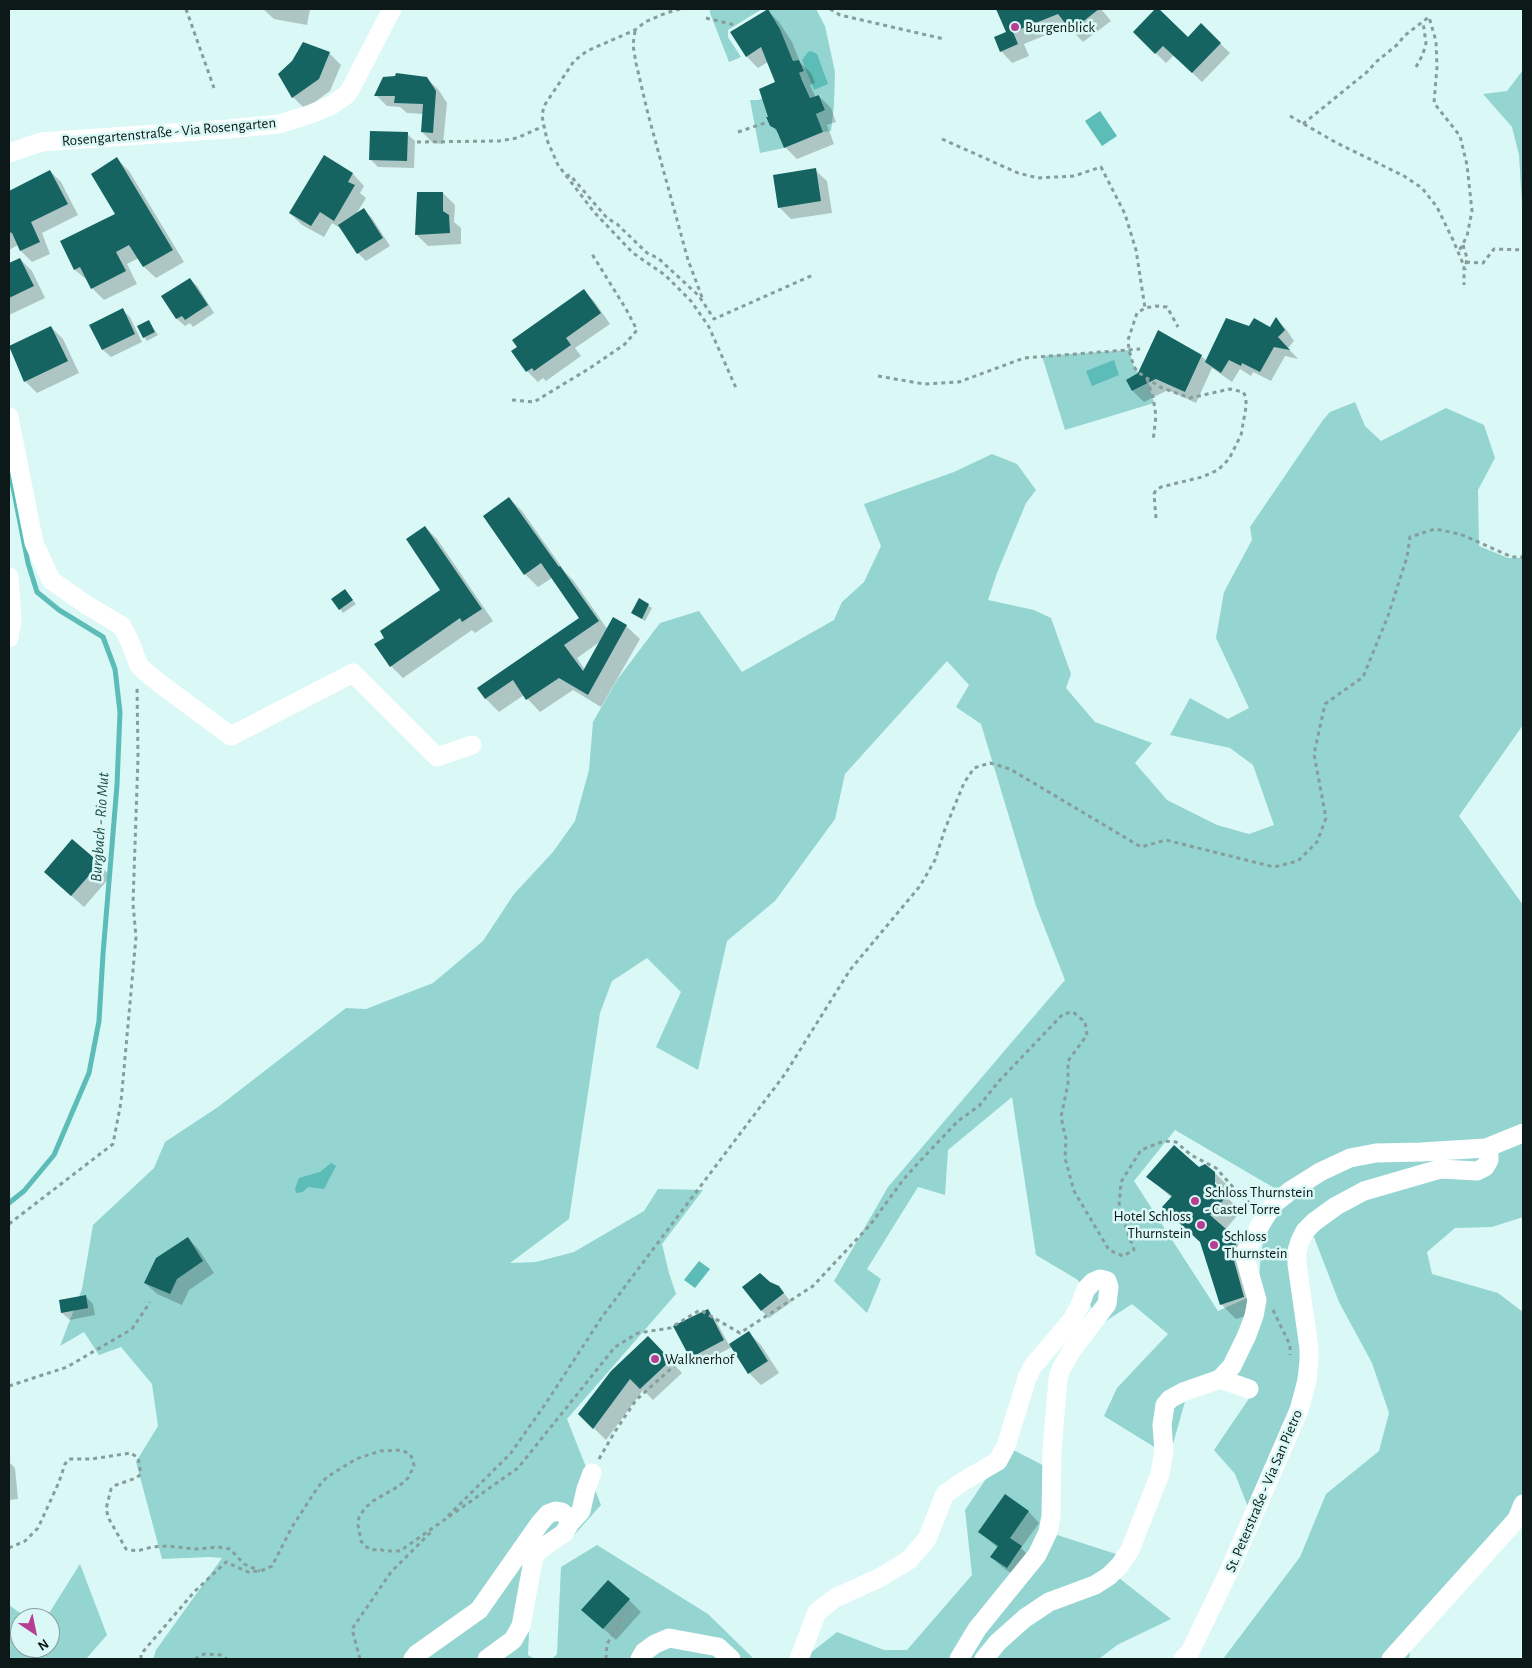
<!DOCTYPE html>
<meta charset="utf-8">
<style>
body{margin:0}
#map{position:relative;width:1532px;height:1668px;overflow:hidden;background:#d9f8f6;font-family:"Alegreya Sans",sans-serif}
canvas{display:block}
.frame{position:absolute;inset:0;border:10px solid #0d1818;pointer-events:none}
.north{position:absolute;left:10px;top:1608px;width:50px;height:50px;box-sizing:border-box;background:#d9f8f6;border:1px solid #879e9d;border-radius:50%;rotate:146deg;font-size:14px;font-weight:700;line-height:20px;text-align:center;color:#0d1818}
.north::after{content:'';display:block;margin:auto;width:18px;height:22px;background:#b63e93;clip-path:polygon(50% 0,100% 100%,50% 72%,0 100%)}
</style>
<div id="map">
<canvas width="1532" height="1668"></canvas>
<div class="frame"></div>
<div class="north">N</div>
</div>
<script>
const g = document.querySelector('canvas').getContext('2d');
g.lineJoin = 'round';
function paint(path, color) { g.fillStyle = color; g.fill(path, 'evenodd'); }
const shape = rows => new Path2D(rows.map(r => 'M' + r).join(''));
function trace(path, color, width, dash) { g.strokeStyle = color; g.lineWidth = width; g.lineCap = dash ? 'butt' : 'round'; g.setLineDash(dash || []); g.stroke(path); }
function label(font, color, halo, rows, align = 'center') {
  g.font = font + ' "Alegreya Sans",sans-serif'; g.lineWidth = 5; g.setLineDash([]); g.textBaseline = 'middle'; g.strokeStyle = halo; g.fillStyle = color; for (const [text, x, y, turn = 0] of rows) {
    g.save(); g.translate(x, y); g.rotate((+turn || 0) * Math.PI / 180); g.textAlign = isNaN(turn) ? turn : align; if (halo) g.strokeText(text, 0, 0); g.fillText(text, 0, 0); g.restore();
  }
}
paint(shape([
 [710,9,762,9,728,30,728,37,741,57,729,62,710,13],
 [768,9,816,9,825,26,835,72,834,105,831,131,823,132,816,114,825,110,820,95,810,98,802,78,794,81,793,76,804,71,799,60,793,61,780,29],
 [1523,70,1523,219,1519,155,1512,127,1483,94,1507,91],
 [764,98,771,115,766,118,770,126,776,129,784,148,760,153,750,100,758,100],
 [1129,350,1134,367,1138,372,1147,378,1154,403,1065,430,1042,356],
 [1355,402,1365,426,1381,441,1446,408,1484,425,1495,458,1478,490,1479,546,1508,558,1523,558,1523,725,1459,816,1523,905,1523,1217,1492,1227,1455,1228,1427,1252,1432,1274,1498,1293,1523,1312,1523,1501,1411,1645,1409,1659,1223,1659,1300,1557,1326,1494,1379,1451,1389,1413,1372,1363,1339,1302,1312,1232,1292,1242,1303,1351,1290,1415,1248,1507,1235,1474,1214,1450,1250,1397,1219,1388,1186,1398,1171,1451,1156,1448,1104,1416,1117,1388,1168,1334,1132,1304,1100,1325,1078,1280,1036,1255,1012,1097,948,1150,945,1195,918,1187,867,1269,881,1279,867,1313,834,1281,888,1187,1065,980,1036,906,981,724,956,707,969,685,947,661,845,774,835,819,775,901,727,941,698,1070,656,1047,681,992,647,958,612,981,600,1013,569,1219,510,1263,536,1262,574,1252,644,1211,658,1189,703,1190,662,1244,669,1273,676,1294,567,1419,601,1505,575,1534,541,1559,530,1611,528,1655,535,1659,153,1659,156,1650,222,1558,210,1557,162,1559,136,1462,158,1426,152,1384,121,1347,99,1355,84,1332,60,1346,82,1289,93,1225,154,1168,165,1142,218,1107,346,1008,366,1009,433,983,483,941,514,894,553,852,575,821,589,770,593,722,617,680,660,623,699,611,742,672,834,620,842,602,864,582,881,546,864,504,954,472,992,454,1017,464,1036,490,1026,503,997,573,988,600,1034,610,1051,618,1071,674,1066,688,1095,722,1152,743,1135,763,1167,800,1217,825,1249,834,1274,825,1253,765,1230,748,1170,735,1190,698,1228,719,1249,708,1216,638,1224,592,1252,540,1250,527,1323,420,1330,412],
 [1175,1130,1276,1189,1261,1252,1258,1293,1218,1311,1134,1181],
 [1006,1446,1052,1470,1048,1532,1119,1555,1119,1578,1171,1619,1117,1645,1099,1659,803,1659,837,1632,884,1650,907,1650,972,1575,965,1510,998,1461],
 [597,1545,708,1614,754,1659,552,1659,557,1654,561,1567],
 [80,1564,107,1635,86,1659,9,1659,9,1605,27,1618,20,1618,20,1648,50,1648,50,1618,46,1618]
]), '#94d5d1');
paint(shape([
 [811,51,817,54,828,84,814,90,802,60,808,52],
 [1100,111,1117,136,1102,146,1085,121],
 [1114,360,1119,375,1092,386,1086,371],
 [331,1163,336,1166,324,1189,308,1187,303,1192,296,1193,295,1189,299,1178,320,1172],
 [699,1261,710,1269,695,1288,684,1280]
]), '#5cbcb7');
paint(shape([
 [263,9,310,9,307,25,274,19],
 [998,9,1101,9,1111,21,1083,42,1068,26,1024,44,1029,56,1012,63,1001,51,1007,33],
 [1157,9,1188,39,1201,25,1230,53,1202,82,1174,55,1166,63,1134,32],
 [767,10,779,22,792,42,800,62,811,73,815,83,810,85,816,98,819,96,831,108,836,122,827,125,834,144,797,159,785,147,780,135,771,125,776,83,768,62,758,68,747,57],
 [329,53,341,65,330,91,305,109,293,97,280,74],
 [426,78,438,89,447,103,443,144,433,143,422,132,424,114,407,113,400,107,387,106,376,95],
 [407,134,415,141,414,168,378,167,370,159],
 [324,157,353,174,364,186,360,193,366,198,355,216,364,210,372,218,390,246,366,261,358,253,343,230,332,223,324,237,302,225,290,213],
 [117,159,129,171,184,262,156,278,144,267,139,258,127,264,137,284,104,300,92,288,88,281,75,270,61,242,116,214],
 [815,170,827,181,832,213,791,219,779,207],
 [50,171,61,182,78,215,42,233,50,254,32,262,21,251,18,245,9,250,9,193],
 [443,193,455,205,454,222,461,228,461,244,428,246,416,234],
 [20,259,32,271,45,298,9,315,9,264],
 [190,279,198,287,214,313,193,327,190,323,185,326,177,319,163,296],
 [584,291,594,301,610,324,575,348,581,356,546,381,543,378,538,382,527,371,513,351],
 [122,310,130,317,142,342,111,357,103,350,91,325],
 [1276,319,1286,329,1294,341,1288,348,1298,359,1285,356,1271,381,1253,372,1251,376,1240,369,1232,382,1212,368,1196,403,1168,390,1144,402,1133,391,1201,356,1207,361,1249,328,1271,329],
 [149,322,158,335,147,341,144,337],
 [51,327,63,339,79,373,37,393,25,381,9,347],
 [509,498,522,511,565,572,573,580,608,630,614,619,626,626,640,639,601,707,573,690,540,712,524,695,499,712,486,699,479,688,581,619,552,578,538,587,525,574],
 [601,641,585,670,577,658],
 [425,527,437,539,493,621,475,633,472,630,403,678,391,666,442,590],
 [345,591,356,604,343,613,340,609],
 [648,605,652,608,645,621,633,613],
 [72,841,111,876,84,907,57,883],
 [1199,1168,1214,1172,1230,1188,1229,1196,1211,1178,1209,1180,1241,1211,1225,1230,1248,1252,1259,1312,1236,1319,1221,1304,1202,1243,1172,1198,1148,1177],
 [188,1238,199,1250,214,1273,189,1290,182,1305,157,1294,145,1283],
 [769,1283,779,1287,791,1302,769,1318,762,1311],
 [85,1296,93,1304,95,1315,70,1320,62,1313],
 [708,1311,715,1319,729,1345,749,1333,761,1345,779,1373,761,1385,749,1373,732,1347,698,1365,691,1357],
 [660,1350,682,1373,653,1400,643,1390,606,1440,579,1414],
 [9,1458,10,1463,15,1468,18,1499,9,1500],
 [1005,1496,1029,1512,1039,1523,1021,1548,1031,1558,1018,1578,1002,1567,992,1557,998,1548,979,1532],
 [629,1600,641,1612,616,1640,595,1621]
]), '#0003');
trace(shape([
 [9,467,28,563,37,592,59,610,103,637,115,669,120,712,117,785,103,954,99,1021,89,1073,54,1155,24,1191,9,1203]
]), '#5cbcb7', 5);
paint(shape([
 [768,9,780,29,793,61,799,60,804,71,799,73,810,98,819,95,825,110,816,114,823,132,784,148,776,129,770,126,766,117,768,117,759,89,775,82,761,47,746,57,730,32],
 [996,9,1099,9,1071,31,1058,14,1013,32,1018,44,1000,52,994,37,1006,32],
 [1155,9,1159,9,1188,37,1201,23,1221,43,1192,73,1163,46,1155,54,1133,32],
 [303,42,330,52,319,79,292,98,278,74,292,61],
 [396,73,427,77,436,91,433,133,421,132,423,104,394,103,395,96,374,96,383,77,395,76],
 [370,131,408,132,407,161,369,160],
 [324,155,353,173,348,182,355,185,334,221,320,212,311,226,289,213],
 [117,157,173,250,143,267,129,245,116,252,126,271,91,289,80,267,74,270,60,241,115,214,91,174],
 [816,168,821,201,778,208,773,175],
 [50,170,68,204,31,222,40,242,20,251,12,233,9,232,9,191],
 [417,192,443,192,443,211,449,215,450,233,415,235],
 [364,208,383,238,357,254,338,225],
 [20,258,34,286,9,298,9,263],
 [190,278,208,305,185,320,182,316,176,319,161,296],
 [584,289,601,313,566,338,571,345,534,371,532,368,526,372,511,351,517,347,512,340],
 [123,308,135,334,102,350,89,325],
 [1276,317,1285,330,1278,337,1290,350,1274,347,1260,372,1242,363,1241,366,1229,360,1221,373,1205,362,1226,318,1249,326,1254,318,1270,327],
 [149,320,155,332,143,338,137,326],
 [51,326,68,361,24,382,9,346],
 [1158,330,1202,355,1185,392,1156,379,1132,391,1126,380,1138,373],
 [509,497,559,567,560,566,599,621,564,645,583,671,613,617,627,625,588,695,559,678,526,700,513,680,485,699,477,688,579,618,541,563,524,575,483,516],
 [425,526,482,609,462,622,460,618,390,667,374,644,384,638,380,631,440,590,406,539],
 [345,589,353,600,339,610,331,599],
 [639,598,649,604,642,619,631,613],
 [72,839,100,863,71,896,44,872],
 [1174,1145,1199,1167,1205,1164,1215,1172,1215,1184,1227,1196,1210,1215,1234,1236,1236,1245,1233,1252,1233,1257,1244,1297,1220,1305,1200,1242,1162,1207,1172,1196,1146,1177],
 [188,1237,203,1261,177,1279,170,1294,144,1283,156,1258],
 [760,1273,770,1282,779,1286,784,1293,761,1311,742,1287],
 [86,1295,88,1308,61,1313,59,1300],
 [708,1309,724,1340,690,1358,673,1326],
 [749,1331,768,1361,748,1374,729,1344],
 [648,1336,671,1360,640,1389,630,1379,593,1429,578,1414,611,1371],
 [1005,1494,1029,1511,1010,1538,1022,1546,1007,1568,990,1557,998,1546,978,1532],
 [608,1580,630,1599,603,1629,581,1610]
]), '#156462');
trace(shape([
 [186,9,214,88],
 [680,9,666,13,645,22,635,30,587,51,574,61,544,106,542,116,547,140,558,165,594,212,633,253,665,275,691,301,709,327,736,388],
 [830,9,840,15,944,39],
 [706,18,735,25],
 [635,31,633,45,636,63,648,114,688,260,703,300],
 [1416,67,1423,54,1426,43,1423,22],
 [1290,116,1335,142,1404,176,1422,188,1437,207,1453,240,1464,266,1464,285],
 [1303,124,1367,72,1376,62,1398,44,1404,36,1429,17,1436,41,1437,67,1434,103,1460,136,1467,165,1472,211,1467,236,1458,253],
 [738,132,768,122],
 [942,139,1018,173,1038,178,1074,176,1101,167,1125,214,1136,250,1145,308],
 [417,142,499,141,517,138,544,126],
 [566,176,570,175,607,218,617,224,647,253,658,258,699,296,714,319,813,275],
 [1463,245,1467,258,1465,270],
 [1466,262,1483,263,1494,249,1523,250],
 [878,376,924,384,959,382,1024,358,1140,349],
 [1147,379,1153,397,1156,416,1153,441],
 [512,400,534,402,590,368,625,344,637,330,626,309,592,254],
 [1156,518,1154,494,1156,490,1161,487,1202,477,1218,470,1229,459,1241,435,1246,407,1246,397,1243,392,1230,389,1190,398,1160,387,1138,372,1134,367,1129,350,1128,340,1137,313,1145,308,1156,306,1167,307,1178,327],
 [9,1224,113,1144,121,1102,136,937,133,904,138,757,137,685],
 [1273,1310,1290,1345,1290,1355],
 [9,1386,67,1367,132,1329,150,1302],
 [599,1459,614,1433,636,1400,685,1356],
 [448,1516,511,1453,546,1403,602,1317,785,1074,850,970,920,886,935,860,945,829,964,783,974,768,990,763,1010,769,1141,847,1166,840,1274,867,1298,861,1317,842,1326,818,1314,754,1325,704,1363,677,1388,616,1407,557,1410,537,1435,529,1460,534,1512,557,1523,557],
 [9,1548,25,1541,38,1528,59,1482,65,1464,69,1459,91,1459,131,1453,138,1458,141,1474,136,1478,116,1485,111,1489,106,1509,109,1519,126,1549,137,1551,152,1547,167,1546,196,1549,218,1547,230,1549,244,1564,260,1571],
 [141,1659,141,1654,195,1591,226,1562,248,1572,261,1571,272,1566,292,1527,318,1487,327,1477,356,1459,380,1451,401,1450,410,1454,413,1460,414,1466,408,1478,399,1486,373,1501,365,1508,359,1517,358,1525,361,1541,365,1546,372,1550,380,1549,384,1551,400,1551,518,1468,615,1347,638,1333,670,1328,700,1310,740,1333,813,1286,870,1225,903,1180,921,1160,958,1121,979,1106,1000,1080,1063,1014,1073,1012,1085,1022,1087,1035,1068,1061,1068,1084,1061,1117,1066,1139,1065,1158,1074,1191,1109,1250,1123,1256,1134,1250,1119,1207,1121,1182,1141,1150,1164,1141,1176,1142,1191,1155,1216,1168,1240,1195,1253,1206],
 [195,1659,204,1654,221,1655,227,1659],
 [360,1659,352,1629,391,1572,432,1531],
 [606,1659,607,1644,625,1613]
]), '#869d9b', 3, [4, 4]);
trace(shape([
 [9,153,41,142,228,129,279,124,311,114,330,106,345,96,350,90,392,9],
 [9,417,34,543,51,580,85,604,122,626,130,642,139,666,159,683,231,736,353,673,437,757,472,745],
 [9,577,12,619,9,638],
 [1220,1379,1249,1389],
 [570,1523,581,1511,586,1489,592,1473],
 [413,1659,417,1654,479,1610,540,1523,548,1514,556,1511,562,1512,569,1519,570,1523,564,1533,542,1548,535,1555,532,1566,521,1626,513,1640,487,1659],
 [640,1659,644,1652,655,1644,669,1638,718,1647,731,1659],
 [799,1659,817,1612,835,1598,879,1578,909,1560,927,1539,945,1494,962,1482,998,1461,1006,1446,1027,1378,1033,1366,1072,1320,1080,1305,1086,1289,1093,1282,1100,1279,1107,1281,1109,1287,1107,1304,1072,1350,1061,1369,1058,1379,1052,1451,1051,1516,1048,1532,1037,1555,977,1629,959,1659],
 [984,1659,998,1642,1025,1618,1049,1602,1095,1585,1109,1576,1120,1565,1130,1550,1160,1474,1164,1451,1162,1425,1165,1405,1170,1399,1183,1392,1220,1379,1232,1366,1247,1335,1254,1316,1257,1300,1244,1254,1265,1217,1276,1202,1290,1191,1320,1172,1350,1158,1376,1153,1421,1152,1486,1148,1523,1133],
 [1183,1659,1190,1652,1230,1569,1299,1410,1307,1381,1309,1361,1309,1348,1297,1264,1297,1251,1300,1241,1305,1231,1314,1222,1336,1206,1364,1191,1440,1169,1477,1171,1485,1167,1489,1160,1489,1155,1486,1148],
 [1391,1659,1517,1519,1523,1504]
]), '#fff', 19);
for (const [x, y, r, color] of [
 [1015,27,5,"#b63e93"],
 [1195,1201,5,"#b63e93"],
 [1201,1225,5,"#b63e93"],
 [1214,1245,5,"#b63e93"],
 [655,1359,5,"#b63e93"]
]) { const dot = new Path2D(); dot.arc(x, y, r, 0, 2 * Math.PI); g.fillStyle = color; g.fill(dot); trace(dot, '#d9f8f6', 2); }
label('15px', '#0d1818', '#d9f8f6', [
 ["Burgenblick",1025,27],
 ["Schloss Thurnstein",1205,1192],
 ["- Castel Torre",1205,1209],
 ["Hotel Schloss",1191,1216,"right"],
 ["Thurnstein",1191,1233,"right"],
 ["Schloss",1224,1236],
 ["Thurnstein",1224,1253],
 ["Walknerhof",665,1359]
], 'left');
label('15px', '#0d1818', '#d9f8f6', [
 ["Rosengartenstraße - Via Rosengarten",169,132,-5],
 ["St. Peterstraße - Via San Pietro",1264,1491,-67]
]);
label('italic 16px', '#1d4947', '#d9f8f6', [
 ["Burgbach - Rio Mut",100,827,-86]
]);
</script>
